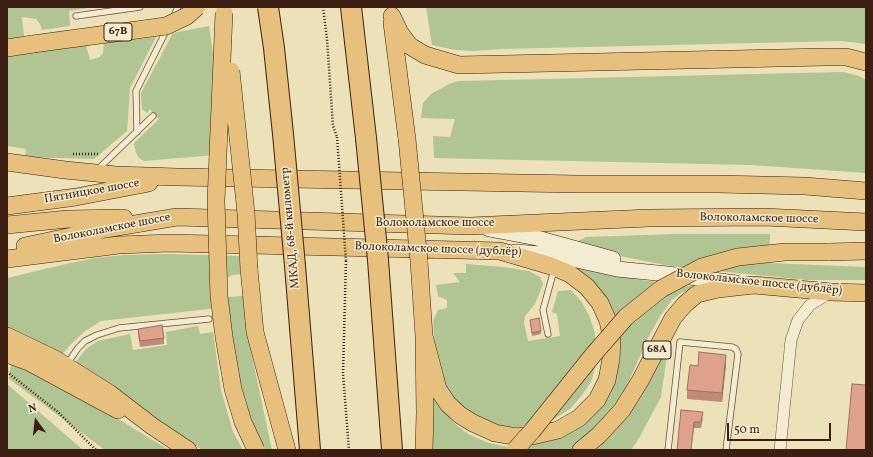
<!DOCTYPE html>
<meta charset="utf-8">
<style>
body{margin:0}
#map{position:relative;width:873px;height:457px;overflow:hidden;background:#ece1b8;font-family:Vollkorn,serif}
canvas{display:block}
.frame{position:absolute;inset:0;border:8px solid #3c1f12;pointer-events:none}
.north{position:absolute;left:16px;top:401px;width:40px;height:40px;-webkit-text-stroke:3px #f3ecd1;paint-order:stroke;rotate:345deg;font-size:11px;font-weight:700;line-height:16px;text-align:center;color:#3c1f12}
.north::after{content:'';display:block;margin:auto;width:14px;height:18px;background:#3c1f12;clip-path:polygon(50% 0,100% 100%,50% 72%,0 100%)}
.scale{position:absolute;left:727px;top:423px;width:104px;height:18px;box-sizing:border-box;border:2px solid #3c1f12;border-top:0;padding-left:5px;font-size:12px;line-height:14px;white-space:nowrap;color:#3c1f12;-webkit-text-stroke:3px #f3ecd1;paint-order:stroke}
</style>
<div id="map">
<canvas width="873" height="457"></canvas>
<div class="frame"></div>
<div class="north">N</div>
<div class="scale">50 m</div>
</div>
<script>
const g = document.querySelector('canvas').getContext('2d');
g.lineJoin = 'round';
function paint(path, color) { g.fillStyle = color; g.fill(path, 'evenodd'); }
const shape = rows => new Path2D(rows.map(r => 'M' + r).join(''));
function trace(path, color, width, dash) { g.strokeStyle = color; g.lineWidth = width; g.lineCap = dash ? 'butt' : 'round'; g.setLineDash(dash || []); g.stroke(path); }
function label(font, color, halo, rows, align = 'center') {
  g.font = font + ' Vollkorn,serif'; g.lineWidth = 3; g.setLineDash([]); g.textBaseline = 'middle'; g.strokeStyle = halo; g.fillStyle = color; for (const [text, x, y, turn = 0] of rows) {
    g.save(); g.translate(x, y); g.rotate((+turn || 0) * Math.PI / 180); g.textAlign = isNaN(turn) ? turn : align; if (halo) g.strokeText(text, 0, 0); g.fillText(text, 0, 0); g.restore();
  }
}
paint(shape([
 [7,7,94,7,69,11,70,26,42,30,40,24,36,19,22,17,24,36,7,39],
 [426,7,866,7,866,44,841,41,501,49,472,51,455,50,432,45],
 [209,26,227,154,144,161,139,158,136,153,134,143,159,119,150,109,147,113,142,109,141,93,173,33],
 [156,37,130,88,127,131,94,159,25,157,26,149,7,146,7,56,21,52,86,45,90,60,100,57,103,53,104,43],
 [843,72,859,76,866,80,866,173,751,165,434,158,433,136,450,137,455,119,421,118,423,103,431,94,449,84,459,81],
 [675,234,770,234,769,263,866,267,866,280,806,280,670,266,620,256,586,247,578,241,586,237],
 [165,254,239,256,241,274,232,275,226,279,226,297,243,296,248,338,272,450,265,450,256,437,240,394,227,307,101,321,85,331,70,345,62,355,24,334,7,328,7,278,66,264,95,258,124,255],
 [559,261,605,274,642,280,696,287,681,293,672,300,660,316,647,340,625,390,609,412,585,439,571,450,431,450,434,398,453,422,468,434,486,442,507,447,531,445,553,440,573,429,618,341],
 [466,264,503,267,529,271,540,277,543,284,535,304,525,316,524,323,528,341,560,336,557,314,552,312,558,291,571,290,581,301,589,315,594,330,596,345,595,368,591,382,582,395,570,409,554,419,540,426,521,428,506,428,491,425,460,407,450,394,439,373,435,349,433,321,438,310,447,308,447,300,438,296,436,285,460,282,453,273,466,273],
 [198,326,200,334,213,332,221,390,233,432,243,450,202,450,75,363,86,349,98,341,130,334,133,350,167,345,166,332],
 [670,335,661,397,638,440,631,450,596,450,621,424,644,388],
 [11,362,97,406,169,450,105,450,9,379],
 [7,384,83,450,7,450]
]), '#b1c494');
const lane = shape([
 [76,16,140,7],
 [173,18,178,7],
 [137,132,136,91,167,29],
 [97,170,153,116],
 [548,334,543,310,554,270],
 [67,364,78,348,85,341,97,335,119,328,209,319],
 [668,450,680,342,732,347,736,349,738,354,726,450]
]);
const street = shape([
 [780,450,791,340,798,320,810,305,831,292]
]);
const secondary = shape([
 [489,229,537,238,613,259],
 [515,252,554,255,617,269,667,274,736,283]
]);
const primary = shape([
 [392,16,400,33,410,46,425,55,459,65,825,57,846,57,866,62],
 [392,23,407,139],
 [7,48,33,44],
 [7,162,65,170,116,175,177,177,578,184,718,184,805,186,866,191],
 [7,206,76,197,149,183],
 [7,225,68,219,124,218],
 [25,246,105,229,177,217,470,226,649,218,764,217,866,222],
 [828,252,866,251],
 [7,259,119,245,169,243,500,251,551,266,570,274,587,287,600,303,608,321,612,339,611,359,607,380,597,400,579,418,558,430,532,436,512,436,495,433,473,423,460,415,448,404,438,389,424,336],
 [419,261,424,336,425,413,424,450],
 [249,269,255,332,287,450],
 [7,336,55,359,109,393,152,426,188,450],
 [7,354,29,362,118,410],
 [581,450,599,435,622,410,640,381,673,318,685,304,697,294,718,289,754,285,831,292,866,293]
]);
const highway = shape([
 [351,7,366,138],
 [378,260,392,450],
 [295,266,310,450]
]);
trace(lane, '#68503c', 7);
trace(street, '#68503c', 12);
trace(secondary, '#3c1f12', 16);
trace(primary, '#3c1f12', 18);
trace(highway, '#3c1f12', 22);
trace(shape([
 [323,7,327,39,333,126,337,137],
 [73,154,100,154],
 [346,261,343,374,349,450],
 [7,372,58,412,96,450]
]), '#3c1f12', 2.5, [1, 2]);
trace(lane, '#f3ecd1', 5.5);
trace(street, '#f3ecd1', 11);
trace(secondary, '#f3ecd1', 15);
trace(primary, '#e6c07c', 17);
trace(highway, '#e6c07c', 20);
const primaryBridge = shape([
 [224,13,216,201,219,296,224,337,233,389,243,422,256,450],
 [33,44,166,26,187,16,197,7],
 [231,71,246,213,249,269],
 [407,139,419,261],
 [515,450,532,431,593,355,626,317,661,289,702,267,738,257,785,252,828,252]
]);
const highwayBridge = shape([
 [268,7,274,48,283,134,295,266],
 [366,138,378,260]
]);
trace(primaryBridge, '#3c1f12', 18, []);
trace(highwayBridge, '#3c1f12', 22, []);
trace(shape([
 [337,137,346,261]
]), '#3c1f12', 2.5, [1, 2]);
trace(primaryBridge, '#e6c07c', 17);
trace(highwayBridge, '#e6c07c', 20);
paint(shape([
 [530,320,541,331,541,334,532,336],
 [138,329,164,338,164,344,140,347,138,335],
 [726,364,722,402,687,399,687,390,698,366],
 [681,410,703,418,701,428,694,428,691,450,677,450]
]), '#bf8a78');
paint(shape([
 [726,355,726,364,722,402,722,393]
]), '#9b7162');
const building = shape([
 [539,318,541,331,532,333,530,320,539,318],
 [162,325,164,338,140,341,138,329,162,325],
 [699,352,726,355,722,393,687,390,690,365,698,366,699,352],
 [852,384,866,385,866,450,846,450,852,384],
 [681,410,703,412,701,422,694,422,691,450,677,450,681,410]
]);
paint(building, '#dea18c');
trace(building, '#9b7162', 1);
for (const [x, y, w] of [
 [118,32,28],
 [657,350,28]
]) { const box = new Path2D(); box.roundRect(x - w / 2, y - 9, w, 18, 3); g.fillStyle = '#f3ecd1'; g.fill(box); trace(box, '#3c1f12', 1); }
label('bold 11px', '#3c1f12', null, [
 ["67B",118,32],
 ["68A",657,350]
]);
label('12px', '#3c1f12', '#f3ecd1', [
 ["Пятницкое шоссе",92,192,-10],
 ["Волоколамское шоссе",759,219,1],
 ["Волоколамское шоссе",435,224],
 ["МКАД, 68-й километр",291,228,-95],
 ["Волоколамское шоссе",112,229,-11],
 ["Волоколамское шоссе (дублёр)",438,250,2],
 ["Волоколамское шоссе (дублёр)",759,283,6]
]);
</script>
